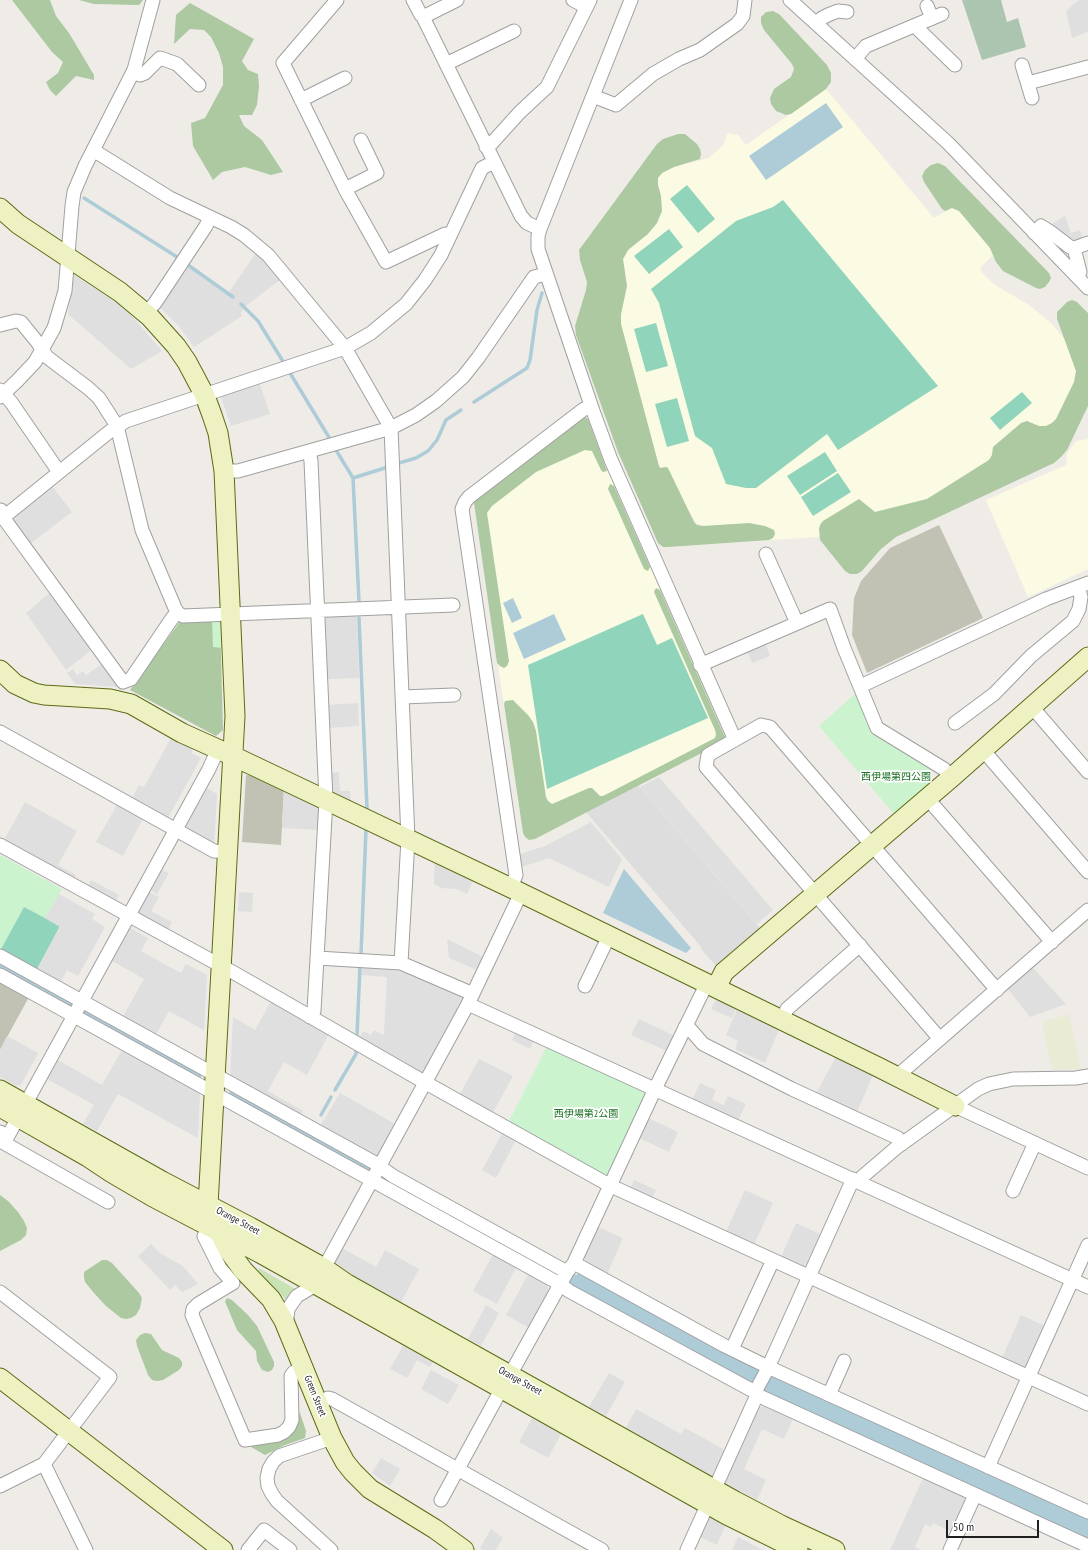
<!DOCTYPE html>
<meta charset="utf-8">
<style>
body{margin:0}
#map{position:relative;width:1088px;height:1550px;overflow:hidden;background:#efece7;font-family:"PT Sans Narrow",sans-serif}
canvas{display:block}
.scale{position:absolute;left:946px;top:1520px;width:93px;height:18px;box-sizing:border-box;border:2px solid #1f1f1f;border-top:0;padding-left:5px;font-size:12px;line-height:14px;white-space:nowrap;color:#1f1f1f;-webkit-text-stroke:3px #fff;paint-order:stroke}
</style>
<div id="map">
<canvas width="1088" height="1550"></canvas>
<div class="scale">50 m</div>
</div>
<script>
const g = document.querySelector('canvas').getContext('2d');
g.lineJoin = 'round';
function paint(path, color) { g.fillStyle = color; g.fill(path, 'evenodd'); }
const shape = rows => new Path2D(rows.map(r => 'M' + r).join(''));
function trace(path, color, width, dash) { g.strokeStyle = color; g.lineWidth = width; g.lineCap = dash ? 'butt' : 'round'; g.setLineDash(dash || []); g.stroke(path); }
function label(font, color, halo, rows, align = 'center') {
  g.font = font + ' "PT Sans Narrow","Noto Sans JP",sans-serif'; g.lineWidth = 3.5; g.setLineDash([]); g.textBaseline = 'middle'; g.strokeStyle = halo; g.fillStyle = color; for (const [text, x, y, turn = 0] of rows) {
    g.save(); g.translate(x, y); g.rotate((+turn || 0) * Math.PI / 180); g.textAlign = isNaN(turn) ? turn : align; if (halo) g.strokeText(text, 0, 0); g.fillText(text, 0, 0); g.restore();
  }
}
paint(shape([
 [638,785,761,929,717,967,701,949,702,948,586,812]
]), '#ddd');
paint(shape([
 [826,89,934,218,952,208,959,211,990,248,993,255,980,268,983,274,995,285,1029,305,1051,323,1066,341,1076,371,1074,382,1056,419,1052,423,1046,426,1039,426,1027,421,992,451,992,455,989,460,927,499,875,512,856,501,823,521,820,525,820,537,769,540,721,532,696,523,664,467,660,468,659,466,621,324,621,314,627,286,623,259,661,196,658,185,658,178,662,173,674,167,709,158,724,144,727,133,738,135,746,145],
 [587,417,621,501,725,737,723,742,535,839,529,840,525,837,523,833,474,503],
 [1088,439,1088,569,1028,597,986,500,1066,465,1067,453,1076,441]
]), '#fbfbe4');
paint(shape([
 [939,525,983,618,867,673,852,635,854,598,861,581,890,548],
 [246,775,258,776,284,788,281,845,242,842],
 [0,980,29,997,0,1050]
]), '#c2c2b4');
paint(shape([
 [1069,1014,1081,1069,1052,1070,1042,1022]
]), '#e9ebd5');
paint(shape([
 [389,1181,551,1270,549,1272,388,1182],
 [259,1268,297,1290,287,1301,258,1270]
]), '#c9e2b4');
paint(shape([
 [12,0,50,0,56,16,69,33,94,75,94,80,76,76,56,96,50,90,46,82,58,73,63,62,52,52],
 [79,0,143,0,139,5,94,4],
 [190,3,254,39,242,61,248,70,258,74,259,86,257,105,252,115,239,115,244,126,262,140,283,172,271,175,245,167,222,172,213,180,193,146,191,123,205,118,223,85,223,67,219,53,211,37,204,30,190,29,174,44,176,15],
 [773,11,779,14,827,65,831,73,831,82,826,89,791,114,786,115,776,111,771,104,770,98,774,89,791,77,794,69,792,64,764,30,761,23,761,17,766,12],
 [678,134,685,134,697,144,700,149,701,154,700,159,674,167,662,173,658,178,658,185,661,196,662,211,657,223,648,234,628,250,623,259,627,286,621,314,621,324,659,466,660,468,666,467,668,468,694,522,697,525,703,526,749,523,765,526,774,530,775,534,773,538,769,540,668,547,663,547,658,543,618,452,576,335,575,326,586,290,587,282,580,260,579,250,657,144,663,139],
 [938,163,945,166,1049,273,1051,278,1049,282,1045,287,1040,289,1036,288,1003,271,996,262,990,248,959,211,952,208,945,211,942,209,924,182,922,176,925,170,931,165],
 [1072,300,1077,302,1088,313,1088,406,1067,450,1061,457,1054,463,896,537,881,549,862,571,857,574,850,574,845,571,820,540,819,529,820,525,823,521,859,499,875,512,927,499,989,460,992,455,993,447,1021,423,1027,421,1039,426,1046,426,1052,423,1056,419,1074,382,1076,371,1057,319,1057,312,1067,302],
 [584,416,588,419,607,471,603,472,601,470,592,451,585,450,536,472,492,506,487,513,509,661,507,666,504,668,500,666,497,663,474,503,476,499],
 [610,484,614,486,650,567,648,571,644,569,615,504,608,489],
 [656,588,660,590,725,737,723,742,535,839,529,840,525,837,523,833,504,704,505,701,513,700,528,715,533,722,536,731,546,797,548,801,552,804,589,788,592,788,600,796,603,796,715,738,716,734,715,730,654,592],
 [182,619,220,620,223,730,216,736,130,690],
 [0,1195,8,1201,18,1212,24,1221,27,1228,26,1235,21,1240,0,1251],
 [102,1260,107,1260,112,1263,139,1293,142,1298,140,1308,136,1315,131,1318,126,1319,121,1318,106,1306,94,1293,85,1282,84,1277,84,1272],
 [227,1298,232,1300,248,1315,257,1326,274,1362,274,1366,272,1370,268,1372,262,1370,257,1361,256,1351,237,1330,226,1304,225,1301],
 [145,1333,151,1334,162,1350,179,1358,182,1362,182,1366,179,1370,163,1380,157,1381,152,1380,148,1375,137,1346,136,1340,140,1335],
 [297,1411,300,1413,306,1431,305,1438,285,1445,265,1455,251,1447,251,1445,280,1439]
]), '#acc9a1');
paint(shape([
 [962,0,1001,0,1007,22,1018,18,1026,47,982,60]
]), '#abc5b0');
paint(shape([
 [212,620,220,620,222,648,213,647],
 [856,693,873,732,934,769,925,777,930,784,894,814,819,726],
 [0,855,62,889,45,918,24,907,0,951],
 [547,1046,644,1090,646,1095,610,1175,605,1176,508,1123]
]), '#caf3ce');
paint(shape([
 [687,185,715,219,698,233,670,199],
 [783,200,938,386,838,450,827,434,756,488,746,488,726,484,712,448,695,436,659,303,651,289,736,221,773,207],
 [669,229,683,247,649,274,634,256],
 [656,323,668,366,646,372,634,329],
 [1022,392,1032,403,1000,430,990,418],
 [677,398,689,441,667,447,655,404],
 [825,452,837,471,800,495,787,476],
 [838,473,851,492,813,516,801,497],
 [643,614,657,645,672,638,708,718,547,789,528,665],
 [24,907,60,926,36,971,0,951]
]), '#8fd4bb');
paint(shape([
 [1079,0,1088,0,1088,32,1072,38,1066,11],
 [1065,216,1071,233,1080,230,1083,240,1073,243,1050,225],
 [256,253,281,279,246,306,241,313,242,316,194,347,178,325,159,307,187,264,229,292],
 [74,275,125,308,162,351,131,369,68,314],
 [259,382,270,414,231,426,220,395],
 [52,486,72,512,31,543,11,517],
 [52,591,93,649,66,670,26,613],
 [325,616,357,616,359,678,327,679],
 [765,643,770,656,752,663,747,651],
 [103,663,121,685,119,687,75,684,67,673,73,669,77,675,83,671,86,675],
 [358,703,359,726,328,728,327,705],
 [172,736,194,747,191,753,201,758,167,820,131,800,139,785,144,787],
 [339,772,340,791,350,791,351,803,334,795,331,791,331,773],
 [659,777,773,910,757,924,640,787],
 [207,788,217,794,214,846,184,829],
 [284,788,318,804,320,809,319,830,282,828],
 [25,802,77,831,58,865,76,875,73,880,3,842],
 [118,803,144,817,123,856,96,842],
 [591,822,622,859,609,887,549,858,522,867,520,854,545,846],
 [435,860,474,879,467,894,456,889,441,888,434,884],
 [162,870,169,873,157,894,151,890],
 [91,880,119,895,114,903,87,888],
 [150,892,159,897,151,911,172,922,167,932,137,915],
 [239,892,253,893,252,912,238,911],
 [59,894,95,914,92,919,105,927,78,976,67,970,60,984,36,971,60,927,45,918],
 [130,928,148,938,141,951,181,973,186,964,207,975,204,1030,169,1011,155,1036,122,1018,144,979,112,961],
 [447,939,485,958,479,971,449,958],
 [362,967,400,969,464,996,465,999,426,1074,422,1075,359,1038,363,1031,371,1035,374,1030,383,1035,384,1032,387,977,361,975],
 [1032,967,1066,1004,1030,1017,1007,988],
 [717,997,737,1007,732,1018,711,1009],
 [271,1001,329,1034,307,1075,284,1062,268,1091,303,1111,299,1117,230,1079,233,1017,255,1030],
 [738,1007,780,1027,765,1063,735,1049,738,1041,726,1035],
 [639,1019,675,1036,667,1051,631,1035],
 [516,1032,534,1040,530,1049,512,1040],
 [7,1036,38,1053,21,1085,16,1086,0,1077,0,1050],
 [122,1050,200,1093,198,1138,118,1094,97,1131,83,1124,94,1105,47,1079,58,1060,102,1085],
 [837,1055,874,1073,856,1114,815,1095],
 [479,1059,513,1076,492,1114,459,1096],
 [700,1083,716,1090,712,1100,724,1105,728,1096,746,1104,738,1121,692,1100],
 [340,1093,397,1125,380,1155,372,1157,319,1128],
 [648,1118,678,1132,669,1152,639,1138],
 [503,1132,516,1140,496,1178,482,1170],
 [634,1180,656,1190,652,1199,630,1189],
 [745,1190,773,1203,754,1245,726,1232],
 [796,1223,820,1234,806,1265,801,1267,781,1257],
 [598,1227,623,1238,607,1274,585,1261,584,1256],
 [151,1244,160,1253,183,1266,198,1284,182,1292,175,1285,170,1290,138,1256],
 [340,1247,376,1267,385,1250,419,1269,401,1302,353,1275,333,1261],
 [493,1254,517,1266,497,1304,473,1291],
 [529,1273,546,1283,549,1292,529,1328,506,1315],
 [486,1305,499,1313,481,1346,468,1339],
 [1021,1315,1045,1326,1027,1366,1022,1368,1002,1358],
 [403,1346,433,1362,430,1367,417,1360,407,1378,390,1369],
 [431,1370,459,1385,448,1404,421,1389],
 [609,1373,625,1382,606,1416,589,1407],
 [764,1406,793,1419,784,1439,762,1429,744,1469,766,1480,757,1500,724,1483,758,1408],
 [636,1409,681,1434,685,1428,725,1450,713,1477,626,1428],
 [532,1418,561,1434,548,1458,519,1442],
 [381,1458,400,1469,390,1486,372,1473],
 [923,1478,964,1497,966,1502,952,1532,933,1523,931,1527,925,1524,915,1547,921,1550,890,1550],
 [707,1516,725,1526,717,1545,698,1536],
 [491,1529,503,1538,496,1550,482,1550,480,1548],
 [738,1537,763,1550,732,1550]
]), '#dfdfdf');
paint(shape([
 [826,103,843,127,766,180,749,156],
 [513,598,522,618,512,623,503,603],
 [554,614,566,640,524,659,513,633],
 [624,869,691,948,686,953,603,913],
 [0,962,201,1074,201,1080,0,969],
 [230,1090,373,1169,371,1173,229,1096],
 [579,1272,1088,1518,1088,1540,764,1392,568,1285,574,1274,577,1275]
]), '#adccd7');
trace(shape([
 [84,198,177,257],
 [188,265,233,297],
 [241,304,258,321,284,363],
 [290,373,330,439],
 [474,402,527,368,530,360,537,310,542,293],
 [336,450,353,478,359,602],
 [399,463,416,458,428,451,437,440,446,420,461,410],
 [353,478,388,467],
 [359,618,367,809],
 [361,954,366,829],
 [357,1035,360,966],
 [335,1090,356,1054,356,1049],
 [321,1115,331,1097]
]), '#adccd7', 3.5);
const street = shape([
 [337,0,283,63,345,189,386,262,445,234,450,236],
 [413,0,421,15,423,17,521,216,527,223,540,229],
 [573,0,586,7],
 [631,0,540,229,538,236,538,249,593,411,611,460,735,740],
 [790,0,948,143,1088,288],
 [927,6,932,18],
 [423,17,457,0],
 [817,24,822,18,830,14,838,11,847,12],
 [917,25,919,30,955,65],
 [855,59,866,46,942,14],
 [446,64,514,31],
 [1022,65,1032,98],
 [133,72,140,75,145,73,160,58,177,64,199,85],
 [1028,83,1088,67],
 [593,96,616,105,653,74,679,59,700,50,737,24,743,16,745,0],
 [301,100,345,78],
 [486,147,491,144,520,112,547,87,590,0],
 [93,150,170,198,231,227,244,235,268,255,345,348,391,428,408,839,401,963],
 [345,189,377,173,361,140],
 [1034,233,1041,226,1049,231,1070,247,1074,248,1088,243],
 [1074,248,1080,272,1077,276],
 [146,313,155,303,206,226,210,217],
 [0,325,16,321,21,322,38,343,47,357,88,388,99,398,117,426,142,530,175,608,178,613,183,616,453,605],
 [0,390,11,402,59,472],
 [0,397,17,381,35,362,54,328,65,291,72,206,74,192,85,166,134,70,153,0],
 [309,451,311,461,326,800,314,1011,310,1017],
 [224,471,238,471,391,428,416,415,436,401,463,377,478,358,534,277,546,274],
 [1,510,5,516,5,520,123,682,131,679,173,617,178,613],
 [5,516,109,432,126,421,345,348,371,333,406,304,425,280,441,255,482,168,494,162],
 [766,554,797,623],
 [700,665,830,609,844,648,877,728,944,769,951,778],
 [865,684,1046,599,1088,583],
 [402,697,454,695],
 [1032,707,1088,772],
 [955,723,994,694,1031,656,1073,621,1079,609,1081,597,1078,587],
 [0,732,214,851,228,852],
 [983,750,1088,872],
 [927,798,1052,942],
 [0,845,236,974,426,1083,611,1186,1088,1404],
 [511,888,516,875,462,509,465,502,469,497,584,409,591,407],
 [0,956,375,1163,393,1176,567,1272],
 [317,958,401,963,473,994],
 [0,975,560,1284,569,1291,755,1392],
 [585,986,609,936],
 [468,1004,1088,1287],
 [782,1020,787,1009,860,945],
 [685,1027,690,1029,703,1044,792,1089,898,1138,902,1144],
 [940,1039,706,767,708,755,761,725,770,727,997,990],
 [899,1078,903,1071,1088,910],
 [955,1106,1088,1168],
 [0,1132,8,1136,209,769,218,749],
 [8,1136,4,1143,108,1202],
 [853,1179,767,1370,755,1392,757,1395,1088,1546],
 [860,1182,862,1177,896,1148,978,1089,989,1084,1013,1079,1076,1078,1088,1076],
 [1013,1191,1035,1143],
 [210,1226,204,1236,220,1268,233,1283,198,1304,193,1309,192,1315,245,1440,278,1435,284,1432,289,1427,292,1420,291,1376,294,1372,303,1368],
 [574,1263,725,1346,768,1367,1088,1512],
 [324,1268,468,1004,521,893],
 [0,1292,110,1377,44,1464,0,1486],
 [286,1326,288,1309,297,1296,312,1287,320,1286],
 [732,1349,773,1260],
 [510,1375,567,1272,574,1263,655,1089,707,983],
 [829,1395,844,1361],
 [317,1402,328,1398,332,1399,602,1550],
 [44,1464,86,1550],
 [988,1467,1088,1245],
 [441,1500,502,1388],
 [248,1550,264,1530,290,1550],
 [331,1550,277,1501,272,1494,268,1486,267,1478,269,1469,273,1462,279,1456,332,1438],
 [687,1550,757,1395],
 [950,1550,975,1495]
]);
const secondary = shape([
 [0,208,18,224,120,292,150,317,176,346,187,362,205,396,212,415,218,433,224,471,235,716,208,1205,218,1230,229,1251,243,1270,271,1299,284,1321,332,1438,345,1462,353,1472,370,1489,435,1529,464,1550],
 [0,670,15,684,34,693,44,695,110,699,131,704,182,733,233,756,511,888,878,1067,955,1106],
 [716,988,724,972,951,778,1088,657],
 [0,1090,162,1181,250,1227,324,1268,347,1284,735,1501,781,1525,835,1550],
 [0,1107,88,1157,112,1173,153,1197,260,1253,727,1515,798,1550],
 [0,1378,223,1550]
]);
trace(street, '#a0a0a0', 15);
trace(secondary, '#5e6a13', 21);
trace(street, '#fff', 13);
trace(secondary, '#eef2c2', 19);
label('10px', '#1a7123', '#fff', [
 ["西伊場第四公園",896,777],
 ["西伊場第2公園",586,1114]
]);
label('10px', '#1f1f1f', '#fff', [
 ["Orange Street",238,1221,28],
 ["Orange Street",520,1381,29],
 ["Green Street",315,1396,68]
]);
</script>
